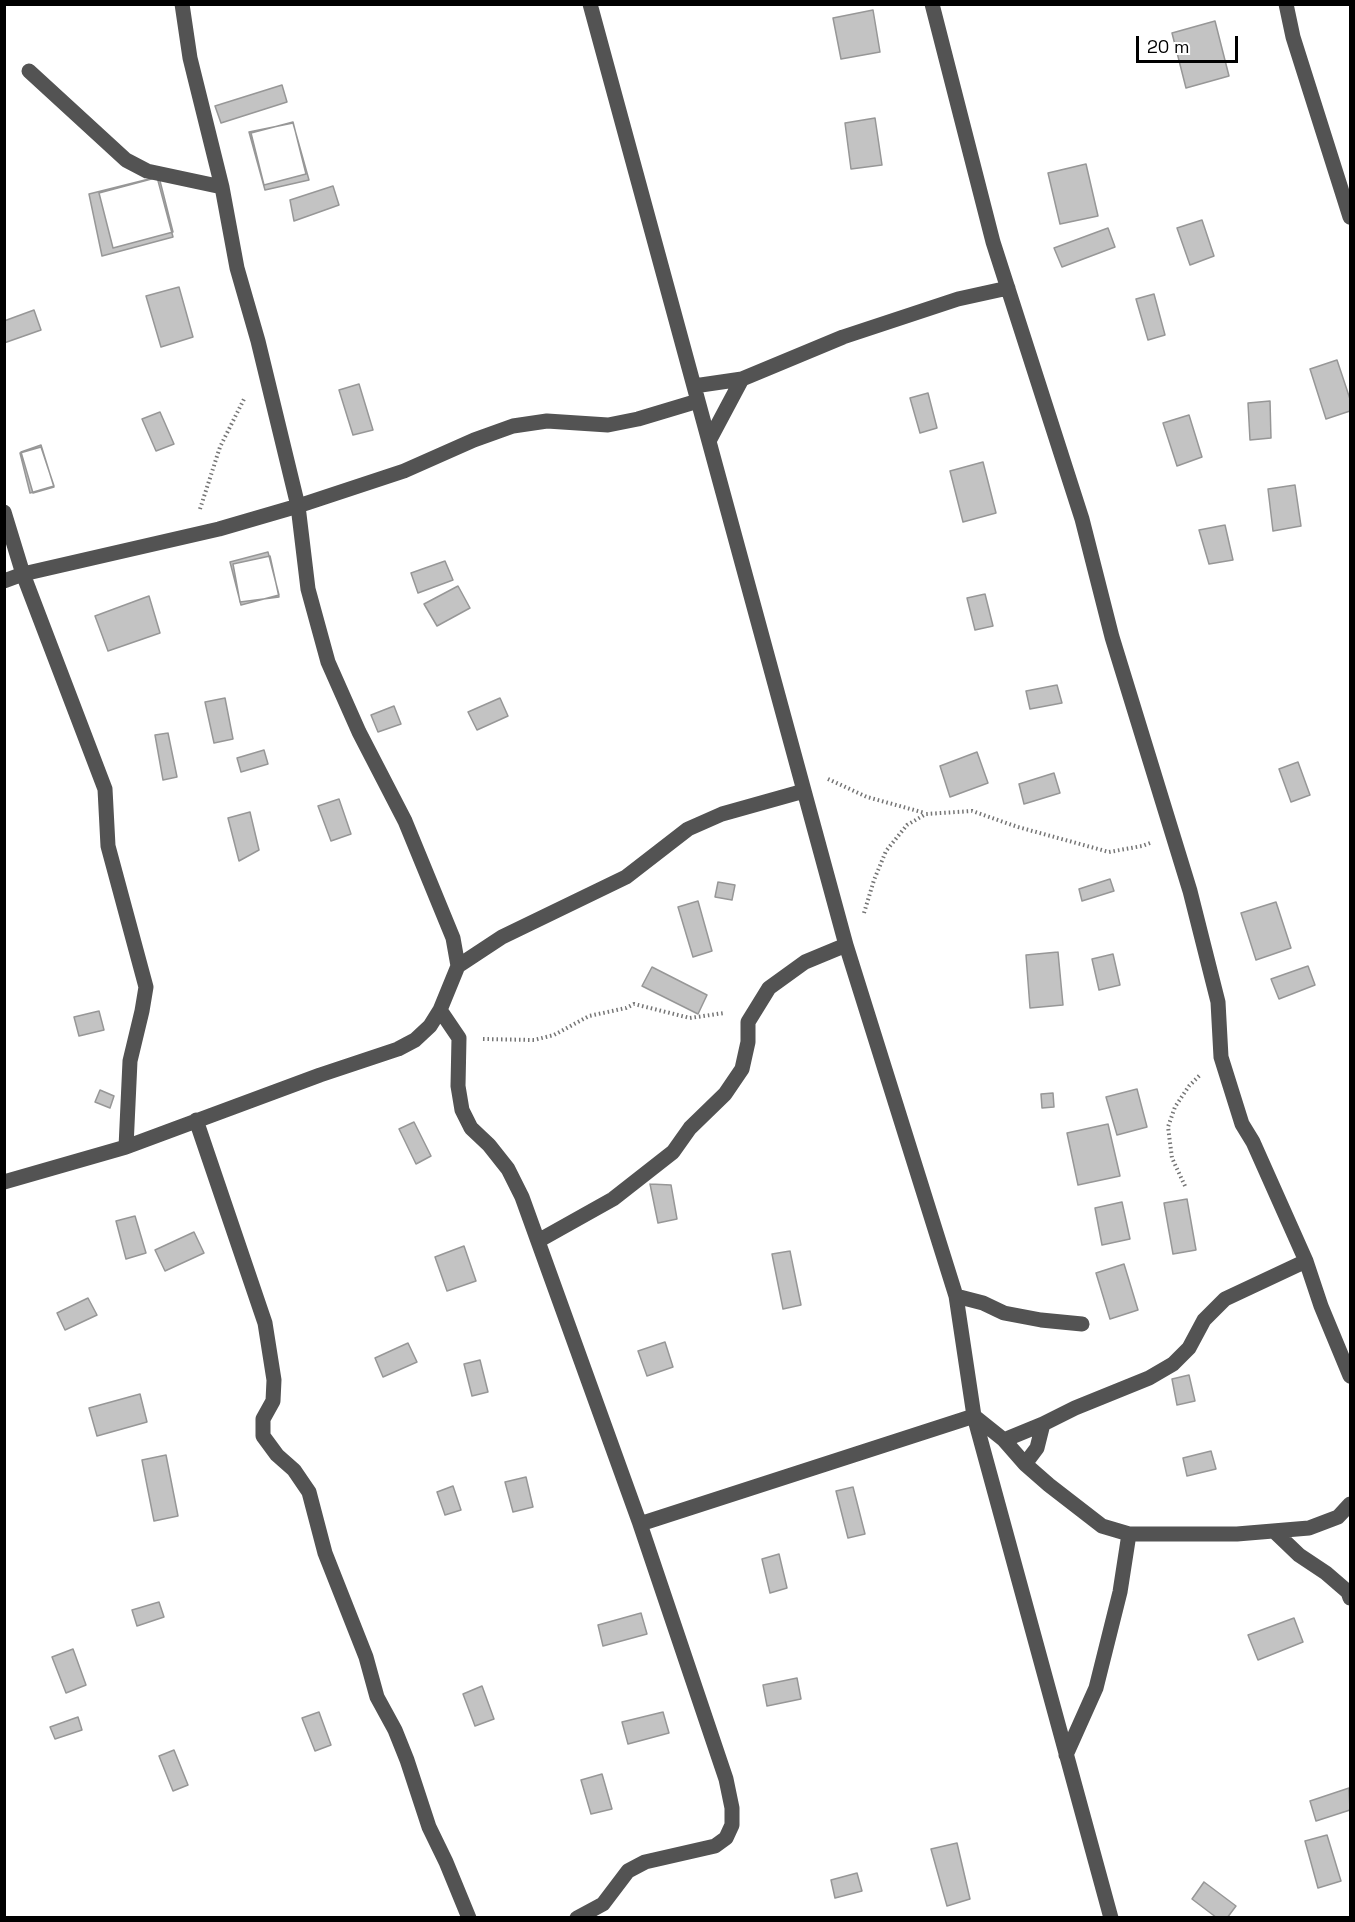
<!DOCTYPE html>
<style>
body{margin:0}
#map{position:relative;width:1355px;height:1922px;overflow:hidden;background:#fff;font-family:"Space Grotesk",sans-serif}
canvas{display:block}
.frame{position:absolute;inset:0;border:6px solid #000;pointer-events:none}
.scale{position:absolute;left:1136px;top:36px;width:102px;height:27px;box-sizing:border-box;border:3px solid #000;border-top:0;padding-left:8px;font-size:18px;line-height:21px;white-space:nowrap;color:#000;-webkit-text-stroke:4px #fff;paint-order:stroke}
</style>
<div id="map">
<canvas width="1355" height="1922"></canvas>
<div class="frame"></div>
<div class="scale">20 m</div>
</div>
<script>
const g = document.querySelector('canvas').getContext('2d');
g.lineJoin = 'round';
function paint(path, color) { g.fillStyle = color; g.fill(path, 'evenodd'); }
const shape = rows => new Path2D(rows.map(r => 'M' + r).join(''));
function trace(path, color, width, dash) { g.strokeStyle = color; g.lineWidth = width; g.lineCap = dash ? 'butt' : 'round'; g.setLineDash(dash || []); g.stroke(path); }
const building = shape([
 [873,10,880,52,841,59,833,18,873,10],
 [1215,21,1229,76,1186,88,1172,33,1215,21],
 [282,85,287,102,221,123,215,106,282,85],
 [875,118,882,165,851,169,845,123,875,118],
 [293,122,306,174,264,185,251,133,293,122],
 [293,123,309,180,265,190,249,132,293,123],
 [1086,164,1098,216,1060,224,1048,173,1086,164],
 [157,177,173,237,102,256,89,194,157,177],
 [159,177,173,232,113,248,99,193,159,177],
 [333,186,339,205,294,221,290,200,333,186],
 [1202,220,1214,256,1190,265,1177,228,1202,220],
 [1108,228,1115,247,1062,267,1054,248,1108,228],
 [179,287,193,337,161,347,146,296,179,287],
 [1154,294,1165,335,1148,340,1136,299,1154,294],
 [34,310,41,330,4,343,4,321,34,310],
 [1337,360,1350,399,1350,411,1326,419,1310,369,1337,360],
 [359,384,373,430,353,435,339,390,359,384],
 [928,393,937,428,920,433,910,398,928,393],
 [1270,401,1271,438,1250,440,1248,403,1270,401],
 [160,412,174,444,156,451,142,419,160,412],
 [1189,415,1202,457,1177,466,1163,423,1189,415],
 [41,445,54,487,33,493,21,452,41,445],
 [41,447,54,486,30,493,20,453,41,447],
 [983,462,996,513,963,522,950,471,983,462],
 [1295,485,1301,526,1273,531,1268,489,1295,485],
 [1225,525,1233,560,1209,564,1199,530,1225,525],
 [268,552,279,595,241,605,230,562,268,552],
 [270,556,279,597,240,602,233,564,270,556],
 [445,561,453,580,418,593,411,573,445,561],
 [458,586,470,608,437,626,424,604,458,586],
 [985,594,993,626,975,630,967,598,985,594],
 [149,596,160,633,108,651,95,616,149,596],
 [1057,685,1062,703,1030,709,1026,691,1057,685],
 [225,698,233,739,214,743,205,702,225,698],
 [500,698,508,716,477,730,468,712,500,698],
 [394,706,401,724,378,732,371,715,394,706],
 [168,733,177,777,163,780,155,735,168,733],
 [264,750,268,764,241,772,237,758,264,750],
 [977,752,988,783,950,797,940,766,977,752],
 [1298,762,1310,795,1291,802,1279,769,1298,762],
 [1054,773,1060,793,1024,804,1019,784,1054,773],
 [339,799,351,834,331,841,318,806,339,799],
 [250,812,259,850,239,861,228,818,250,812],
 [1110,879,1114,891,1082,901,1079,889,1110,879],
 [718,882,735,885,732,900,715,897,718,882],
 [698,901,712,951,693,957,678,907,698,901],
 [1276,902,1291,948,1256,960,1241,913,1276,902],
 [1058,952,1063,1005,1030,1008,1026,955,1058,952],
 [1113,954,1120,985,1099,990,1092,959,1113,954],
 [1308,966,1315,985,1279,999,1271,979,1308,966],
 [652,967,707,995,698,1014,642,986,652,967],
 [99,1011,104,1030,79,1036,74,1017,99,1011],
 [1137,1089,1147,1127,1117,1135,1106,1097,1137,1089],
 [100,1090,114,1096,110,1108,95,1102,100,1090],
 [1053,1093,1054,1107,1042,1108,1041,1094,1053,1093],
 [414,1122,431,1156,416,1164,399,1129,414,1122],
 [1108,1124,1120,1176,1078,1185,1067,1133,1108,1124],
 [650,1184,671,1185,677,1219,658,1223,650,1184],
 [1187,1199,1196,1250,1173,1254,1164,1203,1187,1199],
 [1122,1202,1130,1239,1102,1245,1095,1208,1122,1202],
 [135,1216,146,1253,126,1259,116,1221,135,1216],
 [194,1232,204,1253,165,1271,155,1250,194,1232],
 [464,1246,476,1281,447,1291,435,1257,464,1246],
 [790,1251,801,1305,783,1309,772,1254,790,1251],
 [1124,1264,1138,1310,1110,1319,1096,1273,1124,1264],
 [88,1298,97,1315,65,1330,57,1313,88,1298],
 [665,1342,673,1367,647,1376,638,1351,665,1342],
 [408,1343,417,1362,383,1377,375,1358,408,1343],
 [480,1360,488,1392,472,1396,464,1364,480,1360],
 [1189,1375,1195,1401,1177,1405,1172,1379,1189,1375],
 [140,1394,147,1422,97,1436,89,1408,140,1394],
 [1211,1451,1216,1469,1187,1476,1183,1458,1211,1451],
 [166,1455,178,1516,154,1521,142,1460,166,1455],
 [526,1477,533,1507,513,1512,505,1482,526,1477],
 [453,1486,461,1510,445,1515,437,1492,453,1486],
 [853,1487,865,1534,848,1538,836,1491,853,1487],
 [779,1554,787,1588,770,1593,762,1559,779,1554],
 [159,1602,164,1617,137,1626,132,1610,159,1602],
 [641,1613,647,1634,603,1646,598,1625,641,1613],
 [1294,1618,1303,1642,1258,1660,1248,1635,1294,1618],
 [73,1649,86,1685,66,1693,52,1657,73,1649],
 [797,1678,801,1699,767,1706,763,1685,797,1678],
 [482,1686,494,1719,475,1726,463,1694,482,1686],
 [319,1712,331,1745,315,1751,302,1718,319,1712],
 [663,1712,669,1733,628,1744,622,1722,663,1712],
 [78,1717,82,1730,55,1739,50,1727,78,1717],
 [174,1750,188,1785,173,1791,159,1756,174,1750],
 [602,1774,612,1809,591,1814,581,1780,602,1774],
 [1349,1788,1350,1810,1316,1821,1310,1801,1349,1788],
 [1327,1835,1341,1881,1318,1888,1305,1841,1327,1835],
 [957,1843,970,1899,947,1906,931,1849,957,1843],
 [857,1873,862,1891,835,1898,831,1880,857,1873],
 [1204,1882,1236,1906,1227,1918,1217,1918,1192,1899,1204,1882]
]);
paint(building, '#c3c3c3');
trace(building, '#979797', 1.5);
trace(shape([
 [200,509,220,447,245,397],
 [828,779,867,797,925,813],
 [864,913,874,880,886,851,907,825,926,814,972,811,1018,827,1109,852,1142,846,1150,843],
 [483,1039,534,1040,554,1035,589,1016,626,1008,634,1004,690,1018,724,1013],
 [1185,1186,1172,1158,1168,1127,1175,1107,1189,1086,1201,1074]
]), '#757575', 4, [1.5, 3]);
trace(shape([
 [590,4,846,945,956,1296,974,1416,1111,1918],
 [932,4,993,242,1082,519,1112,637,1190,891,1218,1002,1221,1057,1242,1124,1253,1142,1306,1261,1321,1306,1350,1376],
 [1286,4,1293,37,1350,217],
 [29,71,126,160,147,171,222,187],
 [694,386,742,379,843,337,958,299,1008,288],
 [709,441,742,379],
 [4,512,23,574,4,581],
 [458,966,453,938,405,821,359,732,328,662,308,589,298,506,404,471,474,440,513,426,547,421,608,425,638,419,698,401],
 [440,1010,459,1038,458,1086,462,1110,471,1128,489,1145,508,1169,522,1197,640,1524],
 [196,1120,265,1323,274,1380,273,1401,263,1419,263,1436,277,1455,294,1470,309,1492,325,1553,366,1657,377,1697,395,1730,407,1760,429,1827,446,1862,469,1918],
 [126,1147,130,1061,142,1011,146,987,108,846,105,789,23,574,219,529,298,506,258,341,237,268,222,187,190,58,182,4],
 [4,1182,126,1147,320,1075,398,1049,415,1040,430,1026,440,1010,458,966,502,937,626,877,688,829,722,814,804,791],
 [538,1241,613,1199,673,1152,690,1128,725,1094,742,1069,748,1042,748,1022,769,988,805,962,846,945],
 [956,1296,983,1303,1004,1313,1041,1320,1082,1324],
 [1004,1440,1043,1424,1075,1408,1149,1378,1173,1364,1189,1348,1204,1320,1225,1299,1306,1261],
 [1025,1464,1037,1448,1043,1424],
 [1275,1532,1299,1555,1326,1573,1348,1592,1350,1598],
 [1066,1755,1096,1688,1120,1592,1129,1534],
 [577,1918,603,1904,628,1871,645,1862,715,1846,726,1838,732,1825,732,1808,726,1779,640,1524,974,1416,1004,1440,1025,1464,1049,1485,1102,1526,1129,1534,1237,1534,1309,1528,1338,1517,1350,1504]
]), '#535353', 15);
</script>
